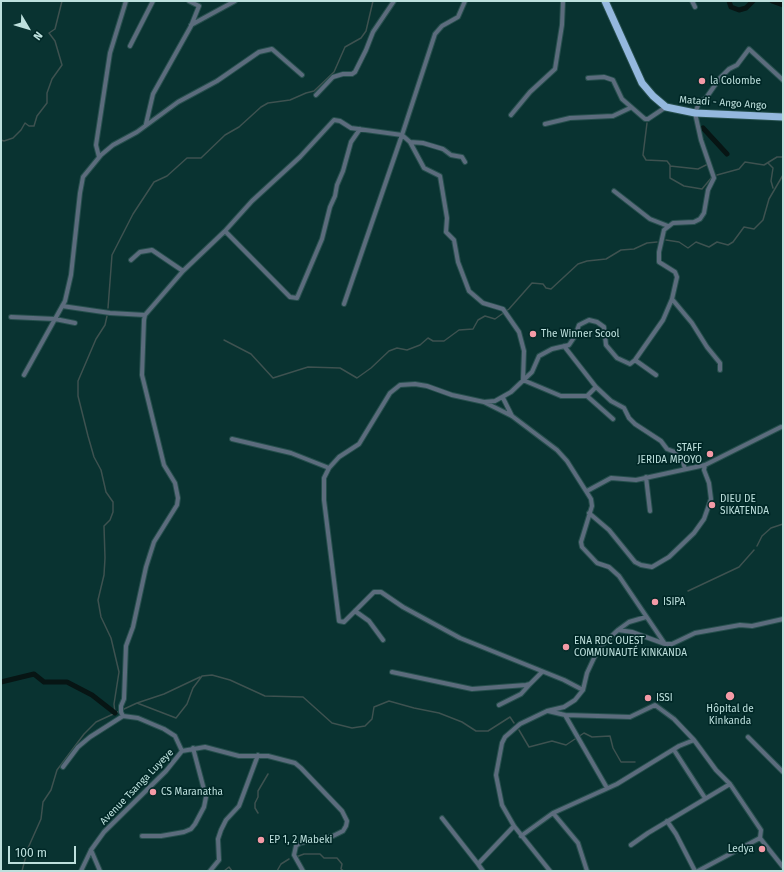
<!DOCTYPE html>
<meta charset="utf-8">
<style>
body{margin:0}
#map{position:relative;width:784px;height:872px;overflow:hidden;background:#093331;font-family:"Fira Sans",sans-serif}
canvas{display:block}
.frame{position:absolute;inset:0;border:2px solid #bde0dd;pointer-events:none}
.north{position:absolute;left:8px;top:8px;width:40px;height:40px;-webkit-text-stroke:3px #002827;paint-order:stroke;rotate:128deg;font-size:11px;font-weight:700;line-height:16px;text-align:center;color:#bde0dd}
.north::after{content:'';display:block;margin:auto;width:14px;height:18px;background:#bde0dd;clip-path:polygon(50% 0,100% 100%,50% 72%,0 100%)}
.scale{position:absolute;left:8px;top:846px;width:68px;height:18px;box-sizing:border-box;border:2px solid #bde0dd;border-top:0;padding-left:5px;font-size:12px;line-height:14px;white-space:nowrap;color:#bde0dd;-webkit-text-stroke:3px #002827;paint-order:stroke}
</style>
<div id="map">
<canvas width="784" height="872"></canvas>
<div class="frame"></div>
<div class="north">N</div>
<div class="scale">100 m</div>
</div>
<script>
const g = document.querySelector('canvas').getContext('2d');
g.lineJoin = 'round';
const shape = rows => new Path2D(rows.map(r => 'M' + r).join(''));
function trace(path, color, width, dash) { g.strokeStyle = color; g.lineWidth = width; g.lineCap = dash ? 'butt' : 'round'; g.setLineDash(dash || []); g.stroke(path); }
function label(font, color, halo, rows, align = 'center') {
  g.font = font + ' "Fira Sans",sans-serif'; g.lineWidth = 3.5; g.setLineDash([]); g.textBaseline = 'middle'; g.strokeStyle = halo; g.fillStyle = color; for (const [text, x, y, turn = 0] of rows) {
    g.save(); g.translate(x, y); g.rotate((+turn || 0) * Math.PI / 180); g.textAlign = isNaN(turn) ? turn : align; if (halo) g.strokeText(text, 0, 0); g.fillText(text, 0, 0); g.restore();
  }
}
trace(shape([
 [647,123,643,155,646,160,667,161,670,165,670,178,684,186,702,189,712,177],
 [1,140,4,141,13,138,21,130,25,123,29,126,34,126,37,116,47,103,47,93,52,79,62,65,55,41,49,33,55,29,62,1],
 [768,163,773,168,771,181,773,188],
 [670,166,698,169,708,164],
 [717,175,739,169,745,162,764,165,777,157,783,157],
 [666,240,679,242,688,248,696,242,709,247,717,242,728,245,733,242,744,227,754,229,763,220,769,199,783,175],
 [108,308,112,255,133,214,154,182,167,176,187,158,201,158,225,135,239,127,261,107,268,103,290,100,306,93,314,91,334,72,345,47,361,38,366,31,373,1],
 [107,316,105,325,96,339,78,381,78,396,88,436,94,457,101,470,106,492,113,502,113,512,110,520,104,526,105,558,104,575,98,600,101,617,111,638,119,672,114,704,115,713],
 [224,340,251,354,273,378,308,367,340,368,357,378,371,368,389,351,397,348,407,350,420,345,428,338,433,341,444,341,459,330,473,329,478,320,485,316,495,319,509,309,532,283,543,284,546,288,551,289,578,264,587,261,606,259,621,250,634,249,647,243,657,242],
 [757,546,762,536,771,528,783,524],
 [688,591,739,567,754,550],
 [137,703,164,694,200,677],
 [519,730,529,747,552,741,566,745,584,733,592,737,610,736,613,748,621,762,635,762],
 [258,813,255,808,255,803,258,797,258,791,268,774],
 [296,857,304,854,320,854,324,858,337,858,342,864,341,869,344,871],
 [22,871,28,848,41,819,43,802,51,790,57,770,84,734,96,722,137,703,176,718,187,704,193,688,202,676,212,675,230,680,265,696,303,697,332,723,352,728,365,726,372,719,374,707,389,701,414,708,439,713,462,722,476,731,488,731,510,717,514,723],
 [224,871,229,867,232,871],
 [277,871,281,864,289,859]
]), '#3e5250', 1.5);
trace(shape([
 [729,1,731,7,739,10,746,8,753,1],
 [772,1,783,5],
 [703,128,727,154],
 [1,682,34,674,44,682,67,682,92,695,115,713]
]), '#071514', 5);
const minor = shape([
 [692,1,695,7],
 [191,25,235,1],
 [130,46,153,1],
 [588,78,604,77,613,80,622,99,645,119,648,119,666,107],
 [316,95,333,77,343,74,352,74,355,72,366,50,373,32,394,1],
 [511,115,530,92,555,69,562,25,563,1],
 [146,124,153,94,191,26,199,6,189,1],
 [545,124,570,118,613,116,630,108],
 [410,142,423,143,443,149,451,155,462,157,465,162],
 [99,157,96,145,110,53,126,1],
 [614,191,650,219,668,226],
 [225,231,290,297,297,298,322,239,330,207,335,196,337,185,343,171,351,142,360,129],
 [131,260,140,252,152,250,183,271],
 [672,299,692,323,707,347,720,363,720,370],
 [344,304,402,135,410,142,424,168,440,176,447,218,446,232,454,240,458,262,469,291,483,303,503,309,519,332,524,351,523,380,561,396,587,396,596,387],
 [62,306,110,313,145,315],
 [11,317,55,319,65,301,71,275,80,193,83,177,101,155,113,145,137,132,178,102,217,81,259,52,272,49,302,75],
 [564,346,596,387,611,401,624,408,629,418,635,424,661,441,667,449,675,452,683,462,685,469],
 [635,360,656,375],
 [24,375,55,319,75,323],
 [587,396,613,419],
 [503,398,512,416],
 [484,402,512,416,557,450,567,461,591,499,592,506,581,542,582,547,597,563,609,567,619,576,665,644],
 [232,439,291,453,329,468],
 [646,477,650,511],
 [587,491,611,478,636,480,705,465,781,427],
 [589,513,609,530,635,562,641,565,652,567,669,557,694,533,704,519,711,499,709,483,704,470,705,465],
 [355,611,369,621,383,640],
 [618,630,629,622,646,617],
 [392,672,472,689,526,685,530,684,542,672],
 [583,690,564,680,460,638,403,607,381,592,374,592,344,622,339,621,324,500,324,478,329,468,339,457,359,444,390,393,400,385,415,384,427,386,452,395,484,402,495,401,511,392,532,372,539,356,552,349,569,345,575,336,579,325,589,320,597,322,604,327,606,345,617,358,630,364,635,360,663,320,672,299,677,277,675,272,659,262,659,252,664,230,673,223,694,222,700,219,704,213,708,190,714,178,701,140,695,113,699,103,706,98,720,78,729,69,737,65,749,49,783,80],
 [499,705,521,694,530,684],
 [548,711,565,715,630,717,655,705,674,719,694,740,716,770,730,784,761,830,760,838],
 [565,715,607,788],
 [748,737,783,772],
 [674,750,705,798],
 [182,751,175,736,164,729,138,718,123,716,121,712,121,706,124,699,126,646,133,627,146,567,154,542,177,505,178,498,175,483,164,465,142,375,144,320,145,315,183,271,225,231,252,201,300,157,334,120,340,121,351,128,402,135,435,34,442,26,458,17,465,1],
 [63,767,78,747,90,737,123,716],
 [553,813,578,843,587,871],
 [442,818,478,864],
 [667,821,676,834,695,871],
 [142,836,161,836,184,832,191,829,195,824,204,807,206,797,193,748],
 [521,836,553,813,617,784,679,746,694,740],
 [631,845,648,833,730,784],
 [91,850,100,871],
 [81,871,91,850,104,832,166,771,182,751,205,747,239,756,268,756,295,763,301,768,342,811,347,821,346,826,343,831,333,836,300,843,296,846,294,855,303,871],
 [210,871,219,860,218,839,221,830,226,820,239,806,258,755],
 [483,871,478,864,514,826],
 [550,871,514,826,502,805,496,775,502,743,505,737,520,724,547,711,564,707,575,700,583,690,587,673,594,658,603,644,618,630,632,632,665,644,672,644,695,633,740,625,752,626,783,619],
 [698,871,760,838,783,867]
]);
const trunk = shape([
 [605,1,642,83,653,96,666,107,695,113,783,117]
]);
trace(minor, '#264f4d', 6);
trace(trunk, '#264f4d', 9);
trace(minor, '#5c6c7d', 4);
trace(trunk, '#94b8de', 7);
for (const [x, y, r, color] of [
 [702,81,4,"#f49aa6"],
 [533,334,4,"#f49aa6"],
 [710,454,4,"#f49aa6"],
 [712,505,4,"#f49aa6"],
 [655,602,4,"#f49aa6"],
 [566,647,4,"#f49aa6"],
 [730,696,5,"#f49aa6"],
 [648,698,4,"#f49aa6"],
 [153,792,4,"#f49aa6"],
 [261,840,4,"#f49aa6"],
 [762,849,4,"#f49aa6"]
]) { const dot = new Path2D(); dot.arc(x, y, r, 0, 2 * Math.PI); g.fillStyle = color; g.fill(dot); trace(dot, '#002827', 1.5); }
label('10px', '#bde0dd', '#002827', [
 ["la Colombe",710,81],
 ["The Winner Scool",541,334],
 ["STAFF",702,448,"right"],
 ["JERIDA MPOYO",702,460,"right"],
 ["DIEU DE",720,499],
 ["SIKATENDA",720,511],
 ["ISIPA",663,602],
 ["ENA RDC OUEST",574,641],
 ["COMMUNAUTÉ KINKANDA",574,653],
 ["ISSI",656,698],
 ["Hôpital de",730,709,"center"],
 ["Kinkanda",730,721,"center"],
 ["CS Maranatha",161,792],
 ["EP 1, 2 Mabeki",269,840],
 ["Ledya",754,849,"right"]
], 'left');
label('10px', '#bde0dd', '#002827', [
 ["Matadi - Ango Ango",723,103,4],
 ["Avenue Tsanga Luyeye",137,787,-46]
]);
</script>
